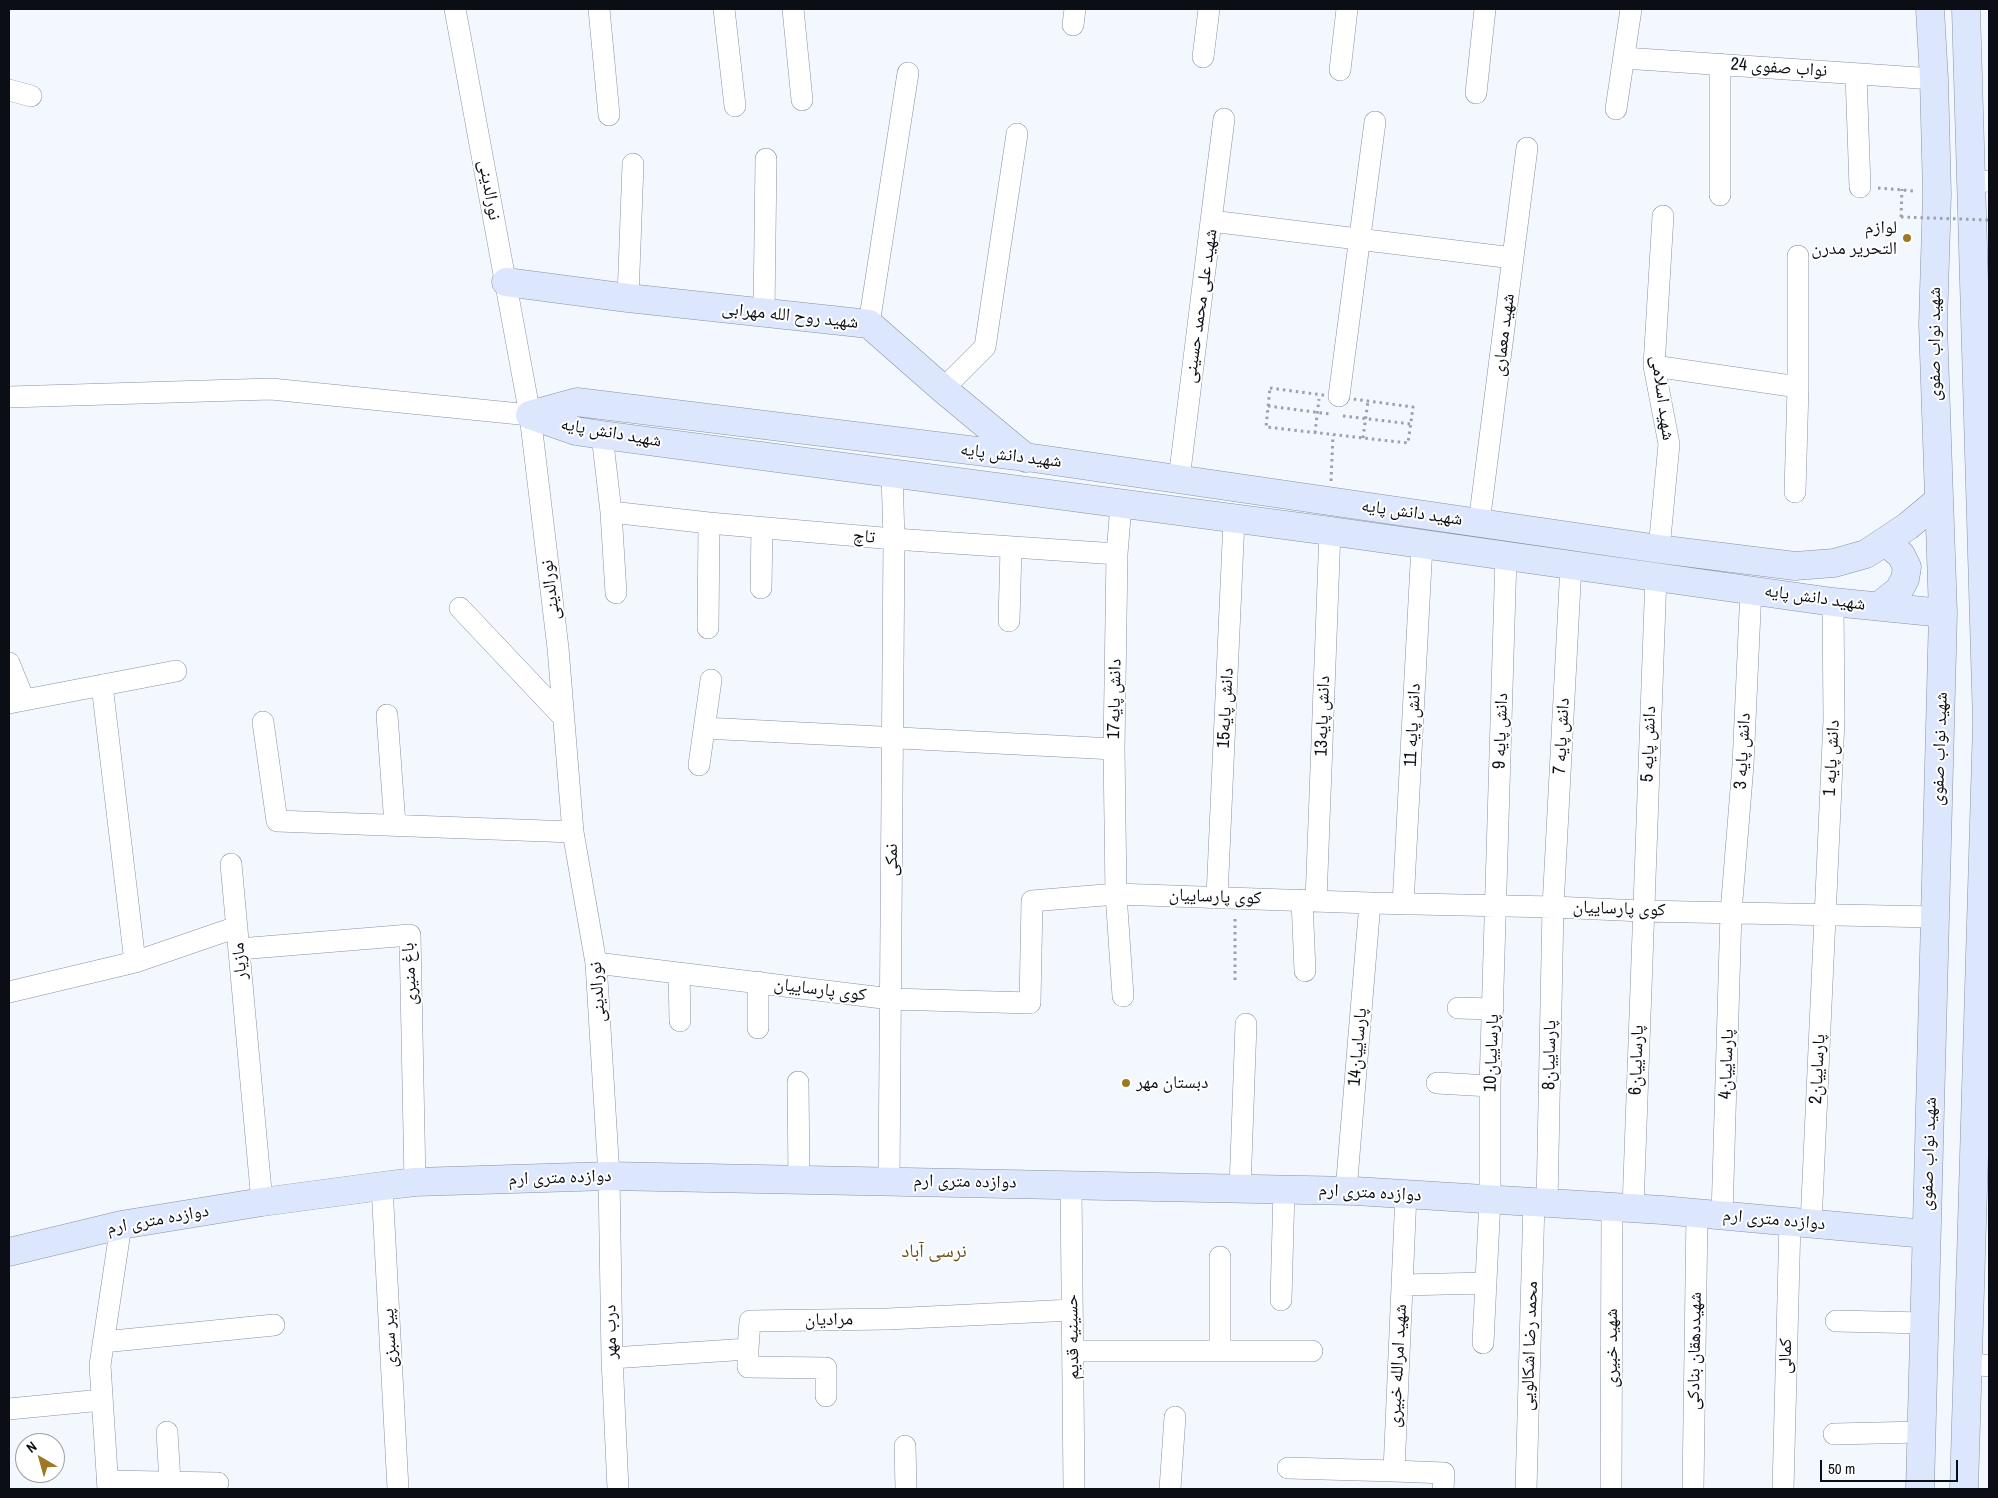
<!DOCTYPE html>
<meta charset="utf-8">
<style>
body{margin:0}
#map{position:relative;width:1998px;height:1498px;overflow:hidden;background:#f3f7fe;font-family:"Archivo Narrow",sans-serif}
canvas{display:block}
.frame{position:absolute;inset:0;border:10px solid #0b0e14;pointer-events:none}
.north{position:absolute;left:15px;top:1433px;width:50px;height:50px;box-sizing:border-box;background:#fff;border:1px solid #9d9fa1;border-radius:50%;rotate:322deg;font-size:14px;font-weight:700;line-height:20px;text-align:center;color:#0b0e14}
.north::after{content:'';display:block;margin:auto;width:18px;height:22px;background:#9f7825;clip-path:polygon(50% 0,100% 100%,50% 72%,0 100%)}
.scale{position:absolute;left:1820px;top:1460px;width:138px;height:22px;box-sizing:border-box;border:2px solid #0b0e14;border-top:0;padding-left:6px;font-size:15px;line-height:18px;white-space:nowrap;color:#0b0e14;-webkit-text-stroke:4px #fff;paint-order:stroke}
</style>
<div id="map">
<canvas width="1998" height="1498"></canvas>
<div class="frame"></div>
<div class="north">N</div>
<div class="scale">50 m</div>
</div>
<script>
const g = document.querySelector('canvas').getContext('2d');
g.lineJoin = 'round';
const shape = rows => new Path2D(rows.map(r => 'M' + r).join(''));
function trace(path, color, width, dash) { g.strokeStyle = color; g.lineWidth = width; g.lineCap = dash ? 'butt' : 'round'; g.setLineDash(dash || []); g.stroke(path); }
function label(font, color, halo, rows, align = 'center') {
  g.font = font + ' "Archivo Narrow","Noto Naskh Arabic",sans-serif'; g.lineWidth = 4; g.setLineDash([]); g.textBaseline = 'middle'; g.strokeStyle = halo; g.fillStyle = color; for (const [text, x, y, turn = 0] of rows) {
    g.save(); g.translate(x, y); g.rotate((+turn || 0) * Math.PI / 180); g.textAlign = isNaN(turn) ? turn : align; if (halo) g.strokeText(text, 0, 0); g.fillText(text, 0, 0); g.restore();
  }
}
const street = shape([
 [455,9,530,415,558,648,573,832,596,963,609,1176,612,1358,618,1489],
 [599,9,609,115],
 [724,9,735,106],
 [793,9,802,100],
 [1073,25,1075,9],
 [1203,57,1209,9],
 [1624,58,1934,79],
 [1340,70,1347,9],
 [1856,74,1860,187],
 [9,90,31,96],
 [1476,93,1485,9],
 [1616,109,1631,9],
 [1972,182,1989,181],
 [1720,195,1720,64],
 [1211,221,1224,119],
 [628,298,633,164],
 [764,313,766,159],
 [869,324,908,73],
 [1654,366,1798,387],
 [943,389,985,347,1017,134],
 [1339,396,1375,122],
 [9,397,271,389,530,415],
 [602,435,611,512,616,593],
 [1179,479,1211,221,1513,258],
 [1795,492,1798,387,1798,256],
 [1121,505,1117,554,1114,749,1116,894,1123,996],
 [611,512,709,523,894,539,1117,554],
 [1479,523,1527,148],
 [1659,549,1669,444,1654,366,1663,216],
 [761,588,762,528],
 [460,608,564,718],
 [1009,621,1011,548],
 [708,628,709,523],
 [9,663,24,700],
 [102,685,135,962],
 [9,703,176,671],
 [387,715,395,825],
 [263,722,277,821,573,832],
 [704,728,1114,749],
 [699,765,711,680],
 [231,864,262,1202],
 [1217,897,1234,520],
 [1302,900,1305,971],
 [1316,901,1330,531],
 [1403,904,1422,545],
 [239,949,410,935,415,1182],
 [596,963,891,999,1030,1003,1032,901,1116,894,1370,903,1553,907,1642,911,1935,917],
 [679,973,680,1021],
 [9,992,135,962,237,927],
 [1458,1008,1493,1009],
 [758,1028,758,982],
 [798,1082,799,1179],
 [1437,1083,1490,1086],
 [889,1181,894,539,892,474],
 [1071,1185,1074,1489],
 [382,1186,398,1489],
 [1240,1188,1246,1024],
 [1346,1191,1370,903],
 [1406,1194,1394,1471,1444,1473,1443,1489],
 [1547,1203,1553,907,1571,565],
 [1633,1208,1656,576],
 [1722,1216,1731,912,1743,765,1751,589],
 [1811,1224,1834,720,1833,602],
 [1220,1257,1220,1350],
 [1402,1285,1486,1283],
 [1281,1300,1284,1189],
 [1836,1321,1924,1323],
 [103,1342,274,1325],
 [1483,1343,1490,1199,1490,1086,1506,556],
 [748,1349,748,1367,826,1368,826,1396],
 [1073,1351,1312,1351],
 [612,1358,748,1349,750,1321,888,1319,1072,1310],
 [1968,1363,1989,1366],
 [9,1409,102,1400],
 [167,1432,170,1482],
 [1834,1434,1921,1432],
 [905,1446,906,1489],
 [1288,1468,1394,1471],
 [107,1481,218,1483],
 [108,1489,100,1365,121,1225],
 [1170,1489,1175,1417],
 [1526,1489,1534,1202],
 [1611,1489,1612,1207],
 [1693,1489,1697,1213],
 [1783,1489,1790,1222]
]);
const secondary = shape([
 [506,282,628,298,869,324,943,389,1026,458],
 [530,415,577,402,1026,457,1659,549,1795,566,1834,563,1866,554,1908,526,1938,501],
 [530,415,576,431,602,435,1330,531,1833,602,1943,613],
 [1879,606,1899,590,1905,579,1907,567,1901,555,1885,542],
 [9,1252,121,1225,262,1202,382,1186,415,1182,609,1176,1355,1191,1662,1210,1926,1234],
 [1920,1489,1943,613,1933,324,1937,194,1934,79,1930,9],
 [1964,1489,1987,723,1966,9]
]);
trace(street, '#8992a2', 22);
trace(secondary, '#8992a2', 29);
trace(shape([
 [1878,188,1914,191],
 [1901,217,1902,189],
 [1270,388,1413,407,1408,443,1266,427,1270,388],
 [1268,406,1330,414],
 [1343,416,1411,424],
 [1315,433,1319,399],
 [1363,438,1368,401],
 [1331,481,1333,435],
 [1235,980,1235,916]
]), '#9da0a7', 3, [2.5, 4]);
trace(street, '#fff', 21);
trace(secondary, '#dce7fd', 28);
trace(shape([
 [1901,217,1989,220]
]), '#9da0a7', 3, [2.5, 4]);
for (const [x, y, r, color] of [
 [1907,238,5,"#9f7825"],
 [1126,1083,5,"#9f7825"]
]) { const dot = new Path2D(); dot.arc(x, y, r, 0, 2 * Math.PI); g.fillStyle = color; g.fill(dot); trace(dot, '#fff', 2); }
label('18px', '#0b0e14', '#fff', [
 ["نواب صفوی 24",1779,68,4],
 ["نورالدینی",489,190,80],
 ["شهید علی محمد حسینی",1201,306,-82],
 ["شهید روح الله مهرابی",790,316,6],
 ["شهید معماری",1504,335,-83],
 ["شهید نواب صفوی",1935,344,-90],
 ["شهید اسلامی",1662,398,82],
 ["شهید دانش پایه",611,433,10],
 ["شهید دانش پایه",1011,456,7],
 ["شهید دانش پایه",1412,513,8],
 ["تاچ",864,537,5],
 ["نورالدینی",551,590,-97],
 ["شهید دانش پایه",1815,598,8],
 ["دانش پایه17",1115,699,-89],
 ["دانش پایه15",1226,708,-87],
 ["دانش پایه13",1323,716,-88],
 ["دانش پایه 11",1413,725,-87],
 ["دانش پایه 9",1501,731,-88],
 ["دانش پایه 7",1562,736,-87],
 ["دانش پایه 5",1649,744,-88],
 ["شهید نواب صفوی",1940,749,-88],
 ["دانش پایه 3",1743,751,-87],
 ["دانش پایه 1",1832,758,-87],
 ["نمکی",892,860,-90],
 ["کوی پارساییان",1215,897,2],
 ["کوی پارساییان",1619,909,2],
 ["مازیار",240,961,-95],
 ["باغ منیری",410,974,-93],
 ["کوی پارساییان",820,990,7],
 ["نورالدینی",598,992,-94],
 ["پارساییان14",1358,1047,-85],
 ["پارساییان10",1492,1053,-88],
 ["پارساییان8",1550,1055,-89],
 ["پارساییان6",1637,1060,-88],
 ["پارساییان4",1727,1064,-88],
 ["پارساییان2",1818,1069,-87],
 ["شهید نواب صفوی",1929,1154,-88],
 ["دوازده متری ارم",560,1178,-2],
 ["دوازده متری ارم",965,1182,1],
 ["دوازده متری ارم",1370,1193,3],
 ["دوازده متری ارم",158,1220,-10],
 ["دوازده متری ارم",1774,1220,5],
 ["مرادیان",829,1320,-1],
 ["درب مهر",611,1332,-91],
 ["حسینیه قدیم",1073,1337,-91],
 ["پیر سبزی",390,1338,-93],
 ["محمد رضا اشکالویی",1530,1346,-88],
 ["شهید خبیری",1612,1348,-90],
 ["شهیددهقان بنادکی",1695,1351,-89],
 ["کمالی",1786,1356,-89],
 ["شهید امرالله خبیری",1398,1366,-87]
]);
label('18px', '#0b0e14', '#fff', [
 ["لوازم",1897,228],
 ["التحریر مدرن",1897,249],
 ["دبستان مهر",1136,1083,"left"]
], 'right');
label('19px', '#684e15', '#fff', [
 ["نرسی آباد",934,1252]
]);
</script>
